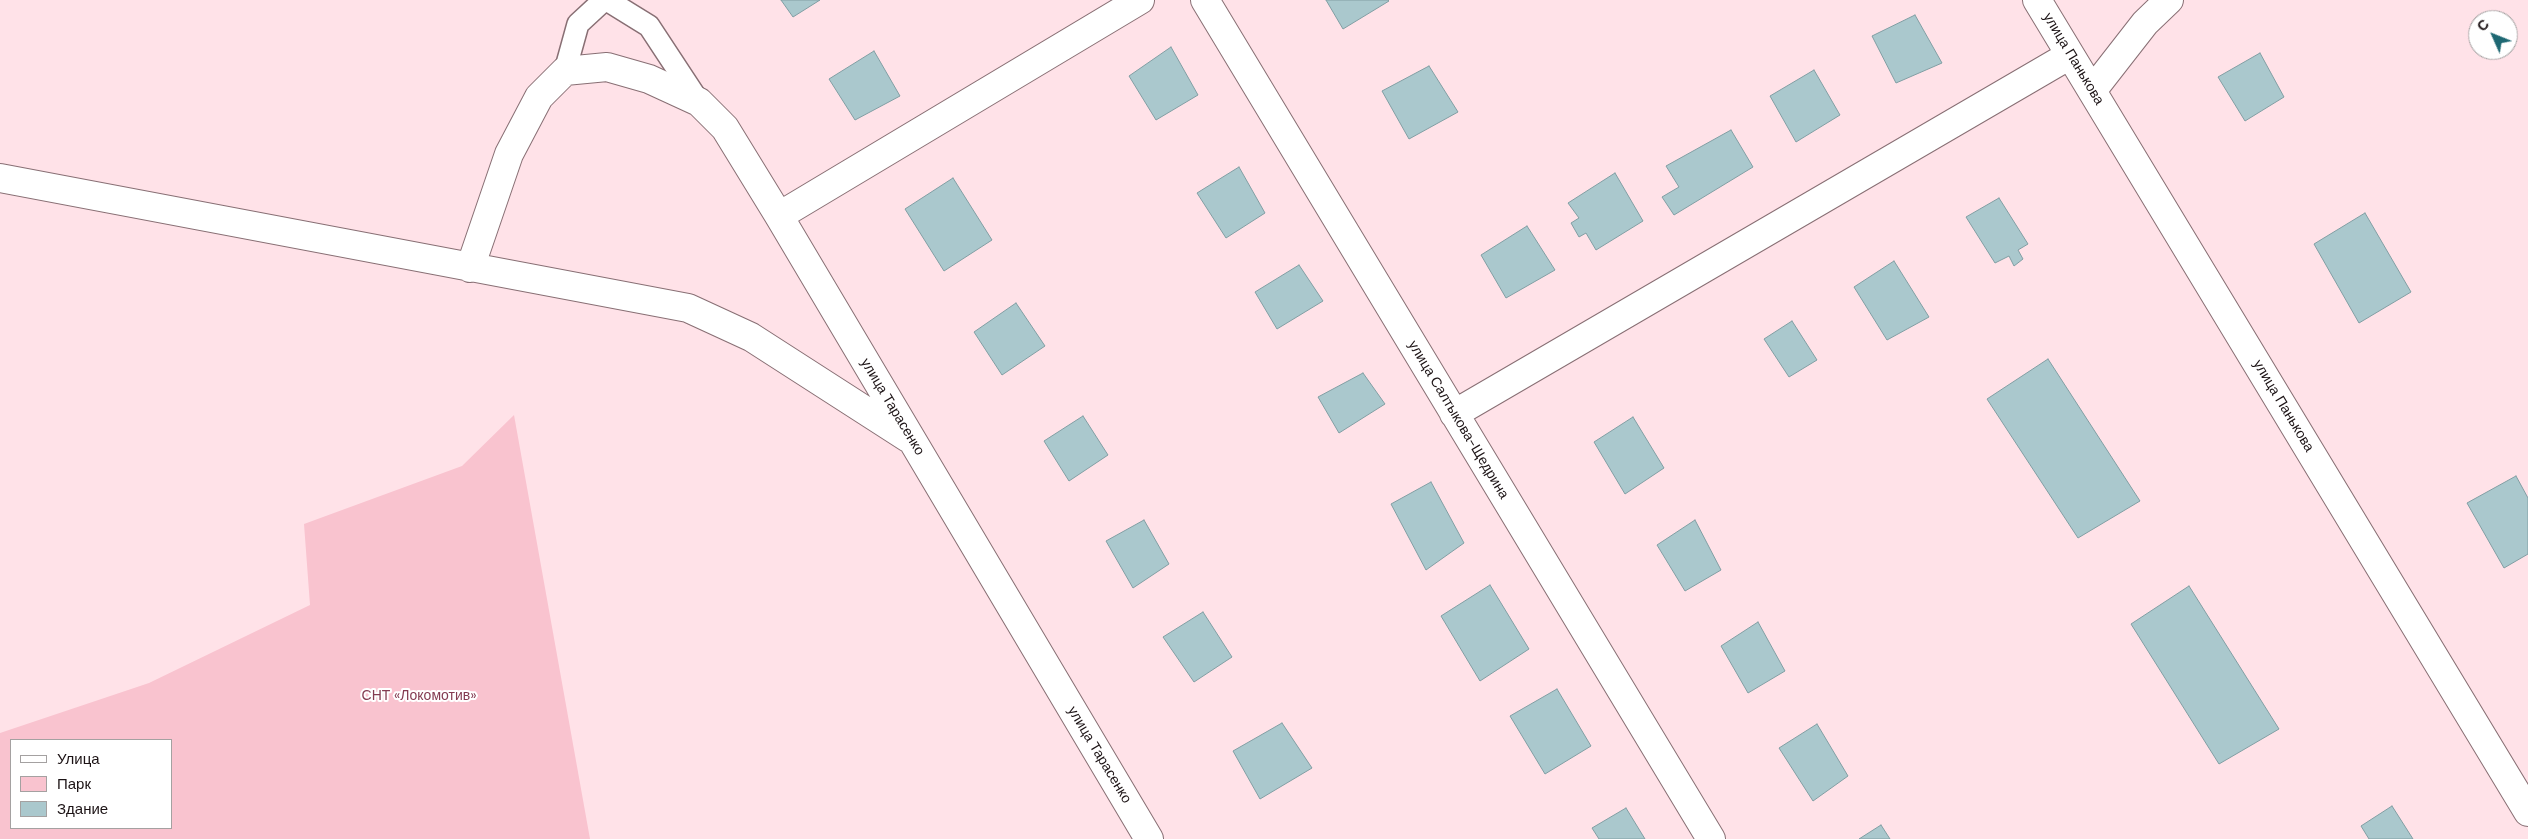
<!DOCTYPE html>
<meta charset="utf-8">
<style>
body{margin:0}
#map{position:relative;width:2528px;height:839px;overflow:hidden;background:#ffe2e8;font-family:"DM Sans",sans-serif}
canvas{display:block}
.legend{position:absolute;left:10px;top:739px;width:162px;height:90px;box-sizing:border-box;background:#fff;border:1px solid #a4a1a1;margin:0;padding:6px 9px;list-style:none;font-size:15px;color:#1c1315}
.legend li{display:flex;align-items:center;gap:10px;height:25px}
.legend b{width:25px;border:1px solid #a4a1a1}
.north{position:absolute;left:2468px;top:10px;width:50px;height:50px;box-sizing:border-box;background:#fff;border:1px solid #a4a1a1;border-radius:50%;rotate:314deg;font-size:14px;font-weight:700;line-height:20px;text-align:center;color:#1c1315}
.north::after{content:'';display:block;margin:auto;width:18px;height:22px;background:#1e6873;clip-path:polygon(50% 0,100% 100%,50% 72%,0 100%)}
</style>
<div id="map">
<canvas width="2528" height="839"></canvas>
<ul class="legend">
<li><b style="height:6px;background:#fff"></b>Улица</li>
<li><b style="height:14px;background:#f9c3cf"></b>Парк</li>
<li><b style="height:14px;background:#aac8cd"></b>Здание</li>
</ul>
<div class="north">С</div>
</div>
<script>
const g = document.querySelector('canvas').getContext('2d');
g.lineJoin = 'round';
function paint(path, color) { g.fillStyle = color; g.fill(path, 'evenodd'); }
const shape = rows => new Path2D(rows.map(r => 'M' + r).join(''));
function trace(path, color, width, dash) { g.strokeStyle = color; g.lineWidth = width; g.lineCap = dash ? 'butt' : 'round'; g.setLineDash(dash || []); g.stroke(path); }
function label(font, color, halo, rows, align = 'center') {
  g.font = font + ' "DM Sans",sans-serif'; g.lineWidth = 4; g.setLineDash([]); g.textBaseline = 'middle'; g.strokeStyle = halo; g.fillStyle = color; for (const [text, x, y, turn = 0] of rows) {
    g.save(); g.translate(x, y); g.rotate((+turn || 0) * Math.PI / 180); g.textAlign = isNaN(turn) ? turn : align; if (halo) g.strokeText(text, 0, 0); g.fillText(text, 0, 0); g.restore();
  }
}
paint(shape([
 [514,415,590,839,0,839,0,733,149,683,310,605,304,524,462,466],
 [11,740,171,740,171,828,11,828]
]), '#f9c3cf');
const building = shape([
 [781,0,820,0,793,17,781,0],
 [1326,0,1388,0,1389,1,1343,29,1326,0],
 [1915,15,1942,63,1896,83,1872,36,1915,15],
 [1171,47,1198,95,1156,120,1129,76,1171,47],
 [874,51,900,96,855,120,829,79,874,51],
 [2260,53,2284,97,2245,121,2218,77,2260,53],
 [1429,66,1458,112,1409,139,1382,91,1429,66],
 [1814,70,1840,115,1796,142,1770,96,1814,70],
 [1731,130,1753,167,1674,215,1662,197,1679,187,1666,166,1731,130],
 [1239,167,1265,213,1226,238,1197,193,1239,167],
 [1615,173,1643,221,1596,250,1586,233,1579,237,1571,223,1579,218,1568,203,1615,173],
 [953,178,992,240,944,271,905,209,953,178],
 [1999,198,2028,244,2018,250,2023,259,2014,266,2009,256,1995,263,1966,217,1999,198],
 [2365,213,2411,292,2359,323,2314,244,2365,213],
 [1527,226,1555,270,1506,298,1481,255,1527,226],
 [1894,261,1929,317,1887,340,1854,287,1894,261],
 [1299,265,1323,301,1277,329,1255,292,1299,265],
 [1016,303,1045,346,1002,375,974,332,1016,303],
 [1792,321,1817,360,1789,377,1764,339,1792,321],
 [2048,359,2140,501,2078,538,1987,399,2048,359],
 [1363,373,1385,404,1339,433,1318,397,1363,373],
 [1083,416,1108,455,1069,481,1044,441,1083,416],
 [1633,417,1664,468,1625,494,1594,442,1633,417],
 [2516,476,2528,498,2528,554,2504,568,2467,503,2516,476],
 [1431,482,1464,543,1426,570,1391,504,1431,482],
 [1144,520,1169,564,1133,588,1106,541,1144,520],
 [1695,520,1721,570,1685,591,1657,545,1695,520],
 [1490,585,1529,649,1480,681,1441,616,1490,585],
 [2189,586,2279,729,2219,764,2131,624,2189,586],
 [1203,612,1232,657,1194,682,1163,637,1203,612],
 [1758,622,1785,671,1748,693,1721,646,1758,622],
 [1557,689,1591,746,1545,774,1510,716,1557,689],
 [1282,723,1312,768,1260,799,1233,751,1282,723],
 [1817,724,1848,776,1813,801,1779,748,1817,724],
 [2392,806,2413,839,2369,839,2361,826,2392,806],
 [1626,808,1645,839,1599,839,1592,828,1626,808],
 [1881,825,1890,839,1859,839,1881,825]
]);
paint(building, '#aac8cd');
trace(building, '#819ea3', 1);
const lane = shape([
 [607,0,649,26,699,102],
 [565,71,578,24,604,0]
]);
const street = shape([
 [1205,0,1711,839],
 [2037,0,2528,812],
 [2092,91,2145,23,2169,0],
 [0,178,688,308,751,337,908,438],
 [779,216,1140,0],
 [470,268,509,154,539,97,565,71,607,67,649,79,699,102,725,128,779,216,1149,839],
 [1454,414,2070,55]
]);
trace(lane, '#886f74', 24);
trace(street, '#886f74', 30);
trace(lane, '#fff', 21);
trace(street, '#fff', 28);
label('14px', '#1c1315', '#fff', [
 ["улица Панькова",2073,59,59],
 ["улица Панькова",2283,406,59],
 ["улица Тарасенко",892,407,59],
 ["улица Салтыкова-Щедрина",1458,420,59],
 ["улица Тарасенко",1099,755,59]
]);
label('14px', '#843b51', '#fff', [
 ["СНТ «Локомотив»",419,696]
]);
</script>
